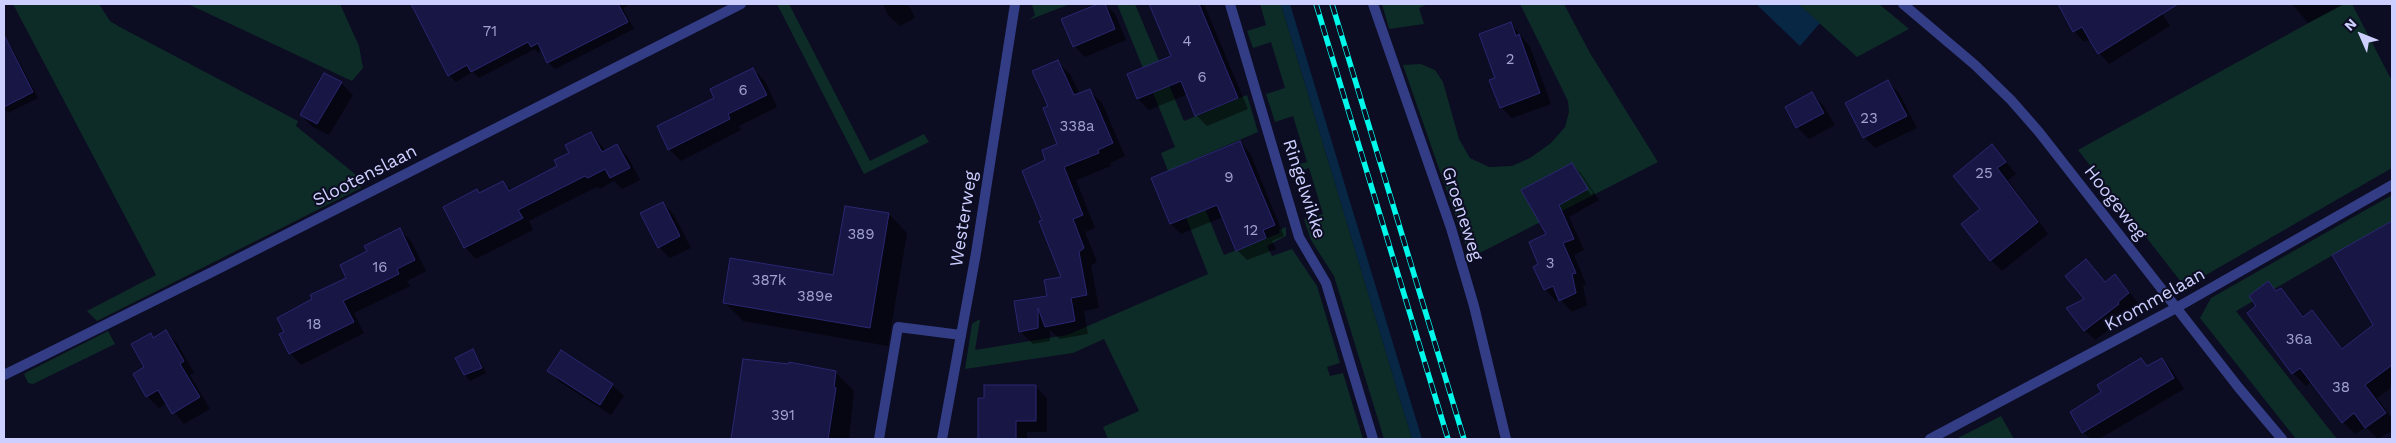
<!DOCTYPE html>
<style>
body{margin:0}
#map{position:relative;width:2396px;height:443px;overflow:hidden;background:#0c0c22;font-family:"Work Sans",sans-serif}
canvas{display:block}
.frame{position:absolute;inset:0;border:5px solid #cdcfff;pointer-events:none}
.north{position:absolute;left:2336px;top:10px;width:50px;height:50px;-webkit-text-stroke:4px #0c0c22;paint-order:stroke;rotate:314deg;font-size:14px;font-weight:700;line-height:20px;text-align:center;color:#cdcfff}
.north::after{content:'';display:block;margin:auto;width:18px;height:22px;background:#cdcfff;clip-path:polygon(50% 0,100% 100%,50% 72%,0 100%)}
</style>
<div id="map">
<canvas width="2396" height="443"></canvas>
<div class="frame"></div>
<div class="north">N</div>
</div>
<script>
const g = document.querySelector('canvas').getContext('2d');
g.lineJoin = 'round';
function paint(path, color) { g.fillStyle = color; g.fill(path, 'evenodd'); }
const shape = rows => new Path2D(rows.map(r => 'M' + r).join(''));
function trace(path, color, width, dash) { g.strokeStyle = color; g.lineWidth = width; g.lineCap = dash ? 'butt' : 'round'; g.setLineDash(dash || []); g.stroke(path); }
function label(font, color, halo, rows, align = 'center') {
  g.font = font + ' "Work Sans",sans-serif'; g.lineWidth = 4; g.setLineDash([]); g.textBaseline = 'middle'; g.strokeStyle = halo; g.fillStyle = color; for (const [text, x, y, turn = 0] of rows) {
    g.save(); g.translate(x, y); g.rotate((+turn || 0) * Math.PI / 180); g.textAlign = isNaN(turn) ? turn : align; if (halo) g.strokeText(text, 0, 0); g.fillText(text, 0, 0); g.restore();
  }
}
paint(shape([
 [13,4,99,4,110,21,118,26,298,121,296,126,355,174,361,188,97,321,87,311,156,275],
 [188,4,340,4,359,46,363,68,352,81],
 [777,4,789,4,870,161,924,134,929,142,864,174],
 [1034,4,1070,4,1029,20,1035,15,1032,5],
 [1117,4,1135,4,1184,121,1247,95,1258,132,1186,163,1224,255,1280,233,1279,230,1286,227,1286,236,1267,246,1272,256,1292,249,1317,286,1340,363,1327,367,1330,376,1343,373,1363,439,1108,439,1103,427,1139,411,1104,339,1073,353,965,369,972,324,978,320,980,320,975,350,1067,335,1208,274,1161,153,1175,147],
 [1260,4,1281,4,1412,439,1384,439,1334,276,1311,240,1304,219,1323,214,1309,168,1291,174,1289,167,1307,162,1293,116,1275,122,1266,94,1285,88,1271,42,1253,48,1247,31,1266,25],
 [1382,4,1428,4,1419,8,1424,24,1389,29],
 [1520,4,1564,4,1590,53,1658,162,1470,258,1403,65,1421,64,1435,70,1443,82,1459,139,1470,158,1489,167,1512,166,1530,158,1551,143,1565,127,1569,112,1568,101],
 [1798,4,1879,4,1909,29,1857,57],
 [2343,4,2352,4,2392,81,2392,168,2185,287,2078,150],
 [2392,195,2392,221,2236,311,2337,439,2296,439,2200,318,2211,298],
 [108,331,115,344,33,384,28,383,24,374,29,371],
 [2001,416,2014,439,1956,439]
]), '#0e2c27');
paint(shape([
 [1281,4,1290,4,1422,439,1412,439],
 [1756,4,1798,4,1820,23,1800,46]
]), '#082745');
paint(shape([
 [412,4,481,4,492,25,534,4,629,4,623,9,634,29,555,69,548,62,543,50,538,53,535,49,479,78,473,72,456,82,449,75],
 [883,4,908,4,915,18,900,26,888,15],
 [1101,4,1104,4,1115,14,1126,40,1085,57,1074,46,1063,20],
 [1150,4,1204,4,1248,109,1207,126,1196,115,1188,94,1149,110,1138,99,1129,75,1172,57],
 [2059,4,2156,4,2170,26,2109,64,2099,53,2090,39,2084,42,2074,31],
 [2292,4,2345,4,2308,23],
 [1510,23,1530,47,1551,104,1512,118,1501,107,1497,78],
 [7,42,12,48,38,98,8,113,4,108,4,44],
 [1057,61,1070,74,1080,94,1089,90,1102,103,1125,156,1110,163,1111,166,1076,180,1095,228,1085,232,1097,262,1091,265,1099,308,1084,311,1088,334,1060,339,1050,330,1050,341,1033,344,1020,331,1015,302,1048,297,1063,278,1044,221,1047,160,1059,144,1050,107],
 [753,69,765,81,777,107,739,126,741,130,681,161,669,149,716,98],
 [1888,82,1899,93,1917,128,1875,148,1864,137],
 [341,83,353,95,329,135,313,127,301,115],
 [1812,94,1823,105,1835,125,1809,139,1797,127,1787,107],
 [591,133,606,151,617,146,628,157,640,180,622,189,614,181,600,189,597,187,529,221,533,230,476,259,465,247,477,191,480,194,503,182,512,191,559,167],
 [1240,142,1250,153,1284,236,1272,241,1276,249,1247,260,1237,250,1223,217,1181,234,1171,224,1153,179],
 [1992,146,2016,174,2008,180,2048,234,2002,271,1991,260,1982,209],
 [1572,164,1583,176,1599,200,1569,217,1584,250,1574,255,1586,284,1583,286,1587,305,1572,312,1560,299,1556,301,1545,289,1540,265],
 [1578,175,1581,175,1593,193,1591,195],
 [663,203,674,215,691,248,670,258,659,247],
 [889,214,907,233,888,346,743,321,724,302,834,277],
 [2392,223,2392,307,2390,308,2392,312,2392,387,2377,398,2392,419,2392,430,2378,439,2366,427,2355,434,2343,422,2312,381,2306,386,2293,373,2258,306,2268,283,2277,292,2281,289,2305,317,2312,312,2343,349,2374,326,2334,256],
 [399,230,411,241,426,271,407,281,410,286,354,313,364,333,301,365,290,353,285,332,314,300,348,278,368,252],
 [2115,276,2139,304,2127,312,2129,315,2095,340,2085,330,2106,283],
 [166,332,177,343,194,373,190,375,210,409,184,424,167,403,159,408,147,396,146,367,151,335,155,339],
 [472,351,478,357,486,373,470,381,465,375],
 [2141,359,2149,367,2162,359,2172,370,2184,389,2099,439,2091,439,2083,432,2103,393],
 [744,360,835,372,854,391,849,439,732,439],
 [549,371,612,385,624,396,611,415,560,382],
 [1036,387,1047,398,1047,432,1027,432,1027,439,978,439,979,399]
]), '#0007');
const building = shape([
 [411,4,618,4,628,22,547,63,538,43,531,47,528,42,471,72,467,65,448,76,411,4],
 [1098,4,1105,4,1115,29,1073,47,1061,19,1098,4],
 [1149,4,1199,4,1238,98,1195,116,1181,81,1137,99,1127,74,1171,56,1149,4],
 [2058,4,2178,4,2098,54,2082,27,2073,32,2058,4],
 [1511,22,1516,36,1519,34,1540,93,1500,108,1489,80,1495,78,1479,34,1511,22],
 [4,35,33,92,4,107,4,35],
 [1058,60,1074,95,1090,89,1113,143,1098,150,1099,153,1064,167,1083,215,1073,219,1084,248,1079,252,1087,295,1071,298,1075,321,1045,327,1038,308,1038,328,1019,332,1014,301,1047,296,1044,280,1061,277,1039,221,1042,220,1022,171,1045,160,1042,150,1057,144,1043,108,1048,106,1032,71,1058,60],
 [753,68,767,95,728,114,730,119,668,150,657,126,714,98,710,89,753,68],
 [324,73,342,82,317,124,300,115,324,73],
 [1888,80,1907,116,1863,138,1845,103,1888,80],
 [1812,92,1824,113,1796,128,1785,107,1812,92],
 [591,132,602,152,617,144,630,168,610,178,605,169,588,178,585,176,518,210,523,218,464,248,443,207,477,189,479,193,503,181,509,191,557,166,554,160,569,153,565,145,591,132],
 [1240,141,1275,225,1263,230,1266,238,1236,251,1217,205,1170,224,1151,178,1240,141],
 [1992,144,2006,162,1997,168,2038,222,1990,261,1961,224,1980,209,1953,176,1992,144],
 [1572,163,1588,189,1559,205,1574,239,1563,243,1576,273,1572,274,1576,293,1559,301,1553,286,1544,290,1533,267,1538,264,1529,242,1546,234,1521,190,1572,163],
 [663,202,680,236,658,248,640,213,663,202],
 [845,206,889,213,870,328,723,303,730,258,833,275,845,206],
 [2392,221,2392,365,2365,385,2386,413,2365,428,2354,413,2342,423,2300,368,2292,374,2247,313,2256,306,2249,296,2268,281,2276,291,2281,288,2303,317,2312,310,2342,349,2373,325,2332,255,2392,221],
 [400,228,415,260,397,269,399,274,343,301,354,322,289,354,279,334,284,332,277,318,312,299,310,295,346,278,340,265,367,251,364,246,400,228],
 [2086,259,2105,282,2115,274,2129,293,2118,302,2119,304,2084,331,2066,308,2084,299,2065,276,2086,259],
 [166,330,184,361,180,364,200,397,172,414,158,390,146,397,133,374,144,367,131,344,151,333,153,338,166,330],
 [473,349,482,368,464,375,455,358,473,349],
 [561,350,613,384,600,405,547,371,561,350],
 [2141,358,2147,366,2162,358,2174,378,2082,433,2070,412,2101,392,2097,385,2141,358],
 [743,359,789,364,789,362,836,371,834,387,836,388,828,439,731,439,743,359],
 [984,385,1036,385,1036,421,1016,421,1016,439,978,439,978,398,984,398,984,385]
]);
paint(building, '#181644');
trace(building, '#2a2772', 1);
trace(shape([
 [879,439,898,327,961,335]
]), '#333d85', 10);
trace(shape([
 [1230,4,1299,237,1326,283,1373,439],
 [1373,4,1451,228,1474,306,1506,439],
 [1903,4,1975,65,2011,100,2039,132,2239,388,2282,439],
 [4,375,214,271,741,4],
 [942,439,976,253,1015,4],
 [1930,439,2176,308,2392,185]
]), '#333d85', 10);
const rail = shape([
 [1316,4,1448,439],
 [1332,4,1464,439]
]);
trace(rail, '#00f8ea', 5.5);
trace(rail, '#0c0c22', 4, [11]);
label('15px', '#a0a1d0', null, [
 ["71",490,32],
 ["4",1187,42],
 ["2",1510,60],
 ["6",1202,78],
 ["6",743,91],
 ["23",1869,119],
 ["338a",1077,127],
 ["25",1984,174],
 ["9",1229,178],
 ["12",1251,231],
 ["389",861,235],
 ["3",1550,264],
 ["16",380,268],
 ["387k",769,281],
 ["389e",815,297],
 ["18",314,325],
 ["36a",2299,340],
 ["38",2341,388],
 ["391",783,416]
]);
label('18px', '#cdcfff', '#0c0c22', [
 ["Slootenslaan",365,176,-27],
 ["Ringelwikke",1304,189,72],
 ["Hoogeweg",2115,203,52],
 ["Groeneweg",1462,214,72],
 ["Westerweg",964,219,-81],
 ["Krommelaan",2155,300,-29]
]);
</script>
